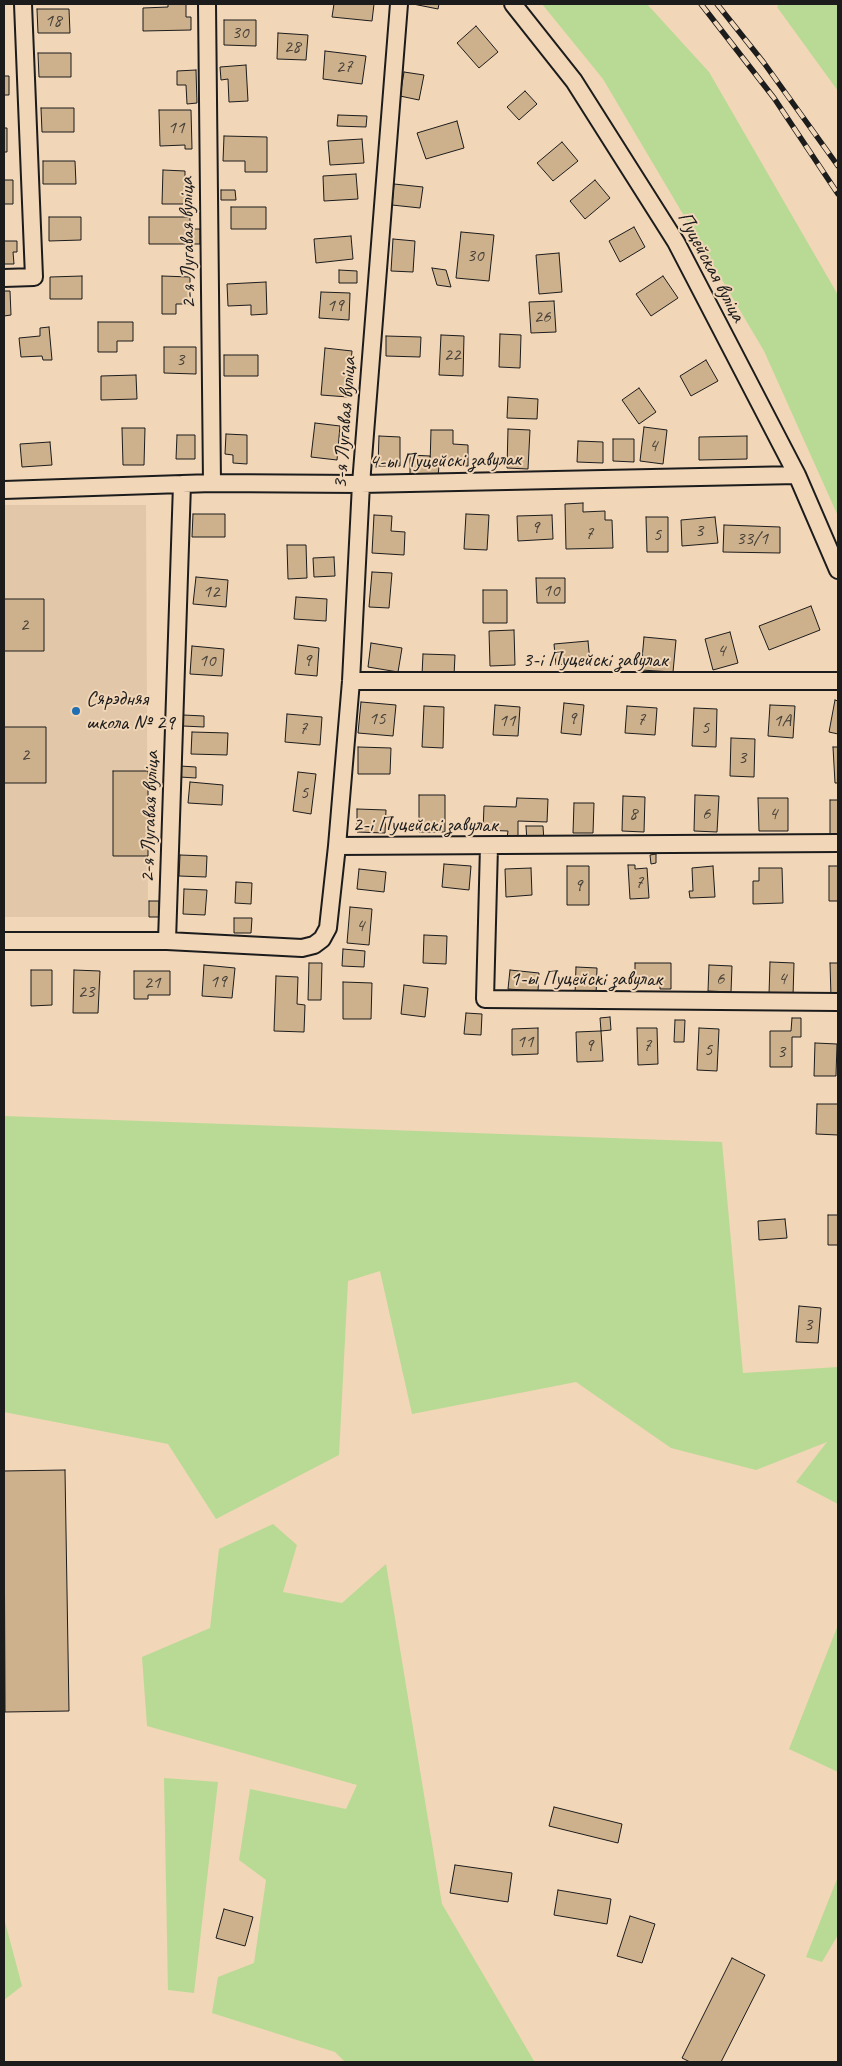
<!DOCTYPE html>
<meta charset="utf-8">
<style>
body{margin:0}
#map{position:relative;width:842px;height:2066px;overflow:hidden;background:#f1d6b8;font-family:Caveat,sans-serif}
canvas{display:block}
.frame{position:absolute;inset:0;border:5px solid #1c1c1c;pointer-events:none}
</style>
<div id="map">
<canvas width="842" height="2066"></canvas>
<div class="frame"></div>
</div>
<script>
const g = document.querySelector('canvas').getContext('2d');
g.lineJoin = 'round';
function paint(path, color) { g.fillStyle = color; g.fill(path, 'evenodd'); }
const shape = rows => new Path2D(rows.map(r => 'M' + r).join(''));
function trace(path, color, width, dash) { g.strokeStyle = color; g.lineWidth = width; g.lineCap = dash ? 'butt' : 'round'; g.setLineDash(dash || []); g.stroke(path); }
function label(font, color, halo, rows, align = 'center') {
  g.font = font + ' Caveat,sans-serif'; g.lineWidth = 4; g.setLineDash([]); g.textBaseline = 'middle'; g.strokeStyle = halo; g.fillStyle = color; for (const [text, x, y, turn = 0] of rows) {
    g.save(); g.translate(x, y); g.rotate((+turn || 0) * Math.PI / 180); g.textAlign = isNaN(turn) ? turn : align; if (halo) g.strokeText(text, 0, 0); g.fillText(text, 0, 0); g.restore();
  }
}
paint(shape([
 [4,505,146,505,148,917,4,917]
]), '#e2c8a8');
paint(shape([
 [542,4,647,4,709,72,838,295,838,516,764,351,603,79],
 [779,4,838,4,838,91,777,7],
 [4,1116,722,1142,743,1373,838,1367,838,1504,796,1482,827,1442,756,1470,671,1448,576,1382,412,1414,380,1271,348,1281,339,1455,216,1519,168,1444,4,1412],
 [273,1524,297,1545,283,1592,342,1603,386,1564,442,1904,534,2061,541,2062,345,2062,335,2052,212,2013,218,1977,254,1963,266,1880,239,1860,250,1789,346,1809,357,1785,147,1726,142,1657,210,1628,219,1549],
 [838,1625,838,1772,789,1749],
 [164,1778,218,1782,194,1993,168,1990],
 [837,1879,838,1880,838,1935,822,1962,806,1957],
 [4,1918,22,1986,4,2000]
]), '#b9da94');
const building = shape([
 [168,4,186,4,186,17,191,17,191,30,143,31,143,8,168,7,168,4],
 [334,4,374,4,372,21,332,17,334,4],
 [413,4,439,4,438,9,413,4],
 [37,9,69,9,70,33,38,33,37,9],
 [224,20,256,20,256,46,224,45,224,20],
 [476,26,498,52,479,68,457,43,476,26],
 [278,33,308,35,306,60,277,59,278,33],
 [325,51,366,56,362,84,323,79,325,51],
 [38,53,71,53,71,77,39,77,38,53],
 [246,65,248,101,229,102,228,79,221,80,220,67,246,65],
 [196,70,197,103,187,104,186,85,177,85,177,71,196,70],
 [404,72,424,75,419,100,400,96,404,72],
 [4,76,9,76,9,95,4,95,4,76],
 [525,91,537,104,519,120,507,107,525,91],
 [41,108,74,108,74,132,42,132,41,108],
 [159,110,191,110,192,149,185,149,185,145,160,146,159,110],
 [338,115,367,116,366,127,337,126,338,115],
 [457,121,464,148,426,159,417,133,457,121],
 [4,128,7,128,7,152,4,152,4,128],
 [224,136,267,137,267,172,245,172,245,161,223,161,224,136],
 [362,139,364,163,330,165,328,141,362,139],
 [562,142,578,161,553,181,537,163,562,142],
 [43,161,75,161,76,184,43,184,43,161],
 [163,170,185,171,185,181,190,181,190,204,162,204,163,170],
 [356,174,358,199,324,201,323,176,356,174],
 [4,180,13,180,13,204,4,204,4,180],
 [595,180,610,198,585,219,570,201,595,180],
 [394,184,423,187,420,208,392,205,394,184],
 [221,190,235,190,236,200,221,200,221,190],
 [231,207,266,207,266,229,231,229,231,207],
 [49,217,81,217,81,240,49,241,49,217],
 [149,217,190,217,190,229,200,229,200,244,149,244,149,217],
 [634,227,645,247,620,262,609,241,634,227],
 [461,232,494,235,489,281,456,278,461,232],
 [351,236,353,259,316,263,314,239,351,236],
 [393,239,415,241,413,272,391,271,393,239],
 [4,241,17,241,17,252,13,252,14,264,4,264,4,241],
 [559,253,562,292,539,294,536,255,559,253],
 [432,268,446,270,451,287,437,285,432,268],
 [339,270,357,271,357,283,339,283,339,270],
 [82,276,82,299,50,299,50,277,82,276],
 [162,276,190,277,190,304,176,304,176,314,162,314,162,276],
 [663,276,678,298,651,316,636,294,663,276],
 [266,282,267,314,251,315,251,305,228,306,227,284,266,282],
 [4,291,10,291,11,315,4,316,4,291],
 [321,292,350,293,349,320,319,318,321,292],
 [554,301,556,332,531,333,529,302,554,301],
 [98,322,133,322,133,341,117,341,117,352,98,352,98,322],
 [49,327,52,360,43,360,42,356,21,357,19,338,40,336,40,328,49,327],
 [500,334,521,335,520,368,499,367,500,334],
 [441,335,464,336,463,376,439,375,441,335],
 [386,336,421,337,420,357,386,356,386,336],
 [164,347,196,347,196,374,164,373,164,347],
 [325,348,352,351,348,397,321,395,325,348],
 [224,355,258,355,258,376,224,376,224,355],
 [706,360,718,381,691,396,680,376,706,360],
 [136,375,137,399,101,400,101,376,136,375],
 [639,388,656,412,639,424,622,400,639,388],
 [508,397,538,399,537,419,507,418,508,397],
 [315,423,340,426,337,460,311,457,315,423],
 [644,427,667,430,663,464,640,461,644,427],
 [122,428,145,428,144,465,123,465,122,428],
 [508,429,530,430,528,469,507,468,508,429],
 [431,430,453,430,453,444,468,445,468,466,430,466,431,430],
 [226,434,247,435,247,464,233,463,233,455,225,454,226,434],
 [177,435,195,435,195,459,176,459,177,435],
 [379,436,400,437,400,466,378,466,379,436],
 [747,436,747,459,699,460,699,437,747,436],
 [613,439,634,439,634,462,613,461,613,439],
 [578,441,603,442,603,463,577,462,578,441],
 [50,442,52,465,22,467,20,444,50,442],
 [410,455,430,456,430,466,439,466,438,476,410,475,410,455],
 [583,503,583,512,605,511,605,520,612,520,613,548,566,549,565,504,583,503],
 [193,514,225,514,225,537,192,537,193,514],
 [466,514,489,515,487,550,464,549,466,514],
 [374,515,392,516,391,531,405,532,404,555,372,553,374,515],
 [552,515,553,539,518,541,517,516,552,515],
 [646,517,668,517,668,552,647,552,646,517],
 [715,517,718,543,682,546,681,520,715,517],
 [724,525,780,527,780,553,723,552,724,525],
 [287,545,306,545,307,578,288,579,287,545],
 [334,557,335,576,314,577,313,558,334,557],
 [372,572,392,573,389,608,369,607,372,572],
 [196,577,228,580,226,607,193,604,196,577],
 [536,578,565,578,565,603,537,603,536,578],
 [483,590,507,590,507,623,483,623,483,590],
 [296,597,327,599,326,621,294,619,296,597],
 [4,599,44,599,44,651,4,651,4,599],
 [811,606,820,630,769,650,759,626,811,606],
 [514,630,515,665,490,666,489,631,514,630],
 [730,632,738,663,713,670,705,639,730,632],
 [644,637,676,640,673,672,641,670,644,637],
 [588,641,590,662,556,665,554,644,588,641],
 [371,643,402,648,398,672,368,667,371,643],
 [298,645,319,648,317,676,295,674,298,645],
 [192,646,224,649,222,676,190,674,192,646],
 [423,654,455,655,454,676,422,675,423,654],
 [835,700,838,701,838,734,829,732,835,700],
 [361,702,396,705,393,736,358,733,361,702],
 [564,703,584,705,581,735,561,733,564,703],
 [495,705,520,707,518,736,493,735,495,705],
 [770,705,795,706,793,738,768,736,770,705],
 [424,706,444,707,443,748,422,747,424,706],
 [627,706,657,708,655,735,625,733,627,706],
 [694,708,717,709,716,747,692,746,694,708],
 [287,714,322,717,320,745,285,742,287,714],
 [183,715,204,716,204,727,183,726,183,715],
 [4,727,46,727,46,783,4,783,4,727],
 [192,732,228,733,227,755,191,754,192,732],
 [731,738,755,739,754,777,730,776,731,738],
 [358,747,391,748,390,774,358,774,358,747],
 [833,747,838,747,838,783,835,783,833,747],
 [180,766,196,767,196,778,180,777,180,766],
 [113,771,148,771,148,856,113,856,113,771],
 [298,772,316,774,311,814,293,811,298,772],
 [190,782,223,785,222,805,188,803,190,782],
 [419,795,445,795,445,832,419,832,419,795],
 [695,795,719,796,717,832,694,831,695,795],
 [623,796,645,797,644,832,622,831,623,796],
 [517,798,548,799,547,822,518,821,518,839,507,838,508,831,483,830,484,806,516,807,517,798],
 [758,798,788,798,788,831,759,831,758,798],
 [830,800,838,800,838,835,830,834,830,800],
 [574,803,594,803,593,833,573,833,574,803],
 [357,809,386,810,385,833,357,832,357,809],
 [526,826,543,826,544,842,527,842,526,826],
 [656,854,656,863,651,864,650,855,656,854],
 [180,855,207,856,206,877,179,876,180,855],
 [444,864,471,866,469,890,442,887,444,864],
 [628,865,635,865,635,869,647,868,649,898,630,899,628,865],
 [567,866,589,866,589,905,567,905,567,866],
 [713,866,715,897,690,898,689,891,693,891,692,868,713,866],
 [829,866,838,866,838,901,829,901,829,866],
 [531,868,532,895,506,897,505,869,531,868],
 [759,868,782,868,783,903,753,904,753,881,759,881,759,868],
 [359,869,386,872,384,892,357,889,359,869],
 [236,882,252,883,251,904,235,903,236,882],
 [184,889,207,890,205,915,183,914,184,889],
 [149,901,159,901,159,917,149,917,149,901],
 [350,907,372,909,369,945,347,943,350,907],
 [234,918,252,918,251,933,234,933,234,918],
 [424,935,447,936,446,964,423,963,424,935],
 [343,949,365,951,364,967,342,966,343,949],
 [770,962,794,963,793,996,769,995,770,962],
 [309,963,322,963,321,1000,308,1000,309,963],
 [635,963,671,963,671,989,660,989,660,985,635,984,635,963],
 [830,963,838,963,838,997,831,997,830,963],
 [204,965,235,968,232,998,202,996,204,965],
 [709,965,732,966,731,992,708,991,709,965],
 [576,967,597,968,596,996,575,995,576,967],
 [31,970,52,970,52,1005,31,1006,31,970],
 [74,970,100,971,98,1013,73,1013,74,970],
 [510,970,539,973,538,991,508,989,510,970],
 [134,971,170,971,170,995,148,995,148,999,134,999,134,971],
 [276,976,298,977,297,1004,305,1005,304,1032,274,1031,276,976],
 [343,982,372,983,371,1019,343,1019,343,982],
 [404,985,428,988,425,1017,401,1014,404,985],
 [466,1013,482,1014,481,1035,464,1034,466,1013],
 [610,1017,611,1030,601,1031,600,1018,610,1017],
 [792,1018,801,1018,801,1037,792,1037,792,1067,770,1067,770,1031,791,1031,792,1018],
 [675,1020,685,1020,684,1042,674,1042,675,1020],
 [538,1028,538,1054,512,1055,512,1029,538,1028],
 [637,1028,657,1028,658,1064,638,1065,637,1028],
 [699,1028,719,1029,717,1071,697,1070,699,1028],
 [601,1031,603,1061,577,1062,576,1032,601,1031],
 [815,1043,837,1044,836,1076,814,1076,815,1043],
 [817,1104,838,1104,838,1135,816,1134,817,1104],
 [828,1215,838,1215,838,1245,828,1245,828,1215],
 [785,1219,787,1238,759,1240,758,1221,785,1219],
 [799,1306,821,1308,818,1343,796,1342,799,1306],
 [65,1470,69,1711,5,1712,4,1471,65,1470],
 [554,1807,622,1824,618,1843,549,1826,554,1807],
 [455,1865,512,1873,508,1902,450,1893,455,1865],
 [558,1890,611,1899,607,1924,554,1915,558,1890],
 [224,1909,253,1917,245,1946,216,1938,224,1909],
 [630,1916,655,1924,642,1963,617,1956,630,1916],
 [732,1958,765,1975,721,2062,690,2062,682,2058,732,1958]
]);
paint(building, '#cdb08c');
trace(building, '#1c1c1c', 1);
const minor = shape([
 [207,4,212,483],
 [513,4,574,81,676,242,797,475,838,570],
 [4,278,34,277,23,4],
 [4,490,212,483,361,484,797,475],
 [351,681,838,681],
 [337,846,351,681,361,484,399,4],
 [489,846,485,999,838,1002],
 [4,941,167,941,302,948,314,945,322,939,328,928,337,846,838,843],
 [167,941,182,484]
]);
trace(minor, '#1c1c1c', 20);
trace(minor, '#f1d6b8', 16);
const rail = shape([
 [701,4,774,98,838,194],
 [717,4,764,63,838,166]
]);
trace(rail, '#1c1c1c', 5.5);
trace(rail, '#f1d6b8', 4, [11]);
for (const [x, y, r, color] of [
 [76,711,5,"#1f6fb2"]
]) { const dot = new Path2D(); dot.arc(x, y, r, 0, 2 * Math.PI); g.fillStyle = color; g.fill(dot); trace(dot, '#f1d6b8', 2); }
label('19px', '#484138', null, [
 ["18",53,21],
 ["30",240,33],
 ["28",292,47],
 ["27",344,67],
 ["11",176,128],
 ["30",475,256],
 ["19",335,306],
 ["26",542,317],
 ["22",452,355],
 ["3",180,360],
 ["4",653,446],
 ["9",535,528],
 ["3",699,531],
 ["7",589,534],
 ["5",657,535],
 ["33/1",752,539],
 ["10",551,591],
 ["12",211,592],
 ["2",24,625],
 ["4",721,651],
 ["10",207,661],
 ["9",307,661],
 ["15",377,719],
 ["9",572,719],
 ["7",641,720],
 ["11",507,721],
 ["1А",782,721],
 ["5",705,728],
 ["7",303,729],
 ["2",25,755],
 ["3",742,758],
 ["5",304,793],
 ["8",633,814],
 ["6",706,814],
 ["4",773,814],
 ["7",639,883],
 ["9",578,886],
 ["4",360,926],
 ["6",720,979],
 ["4",782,979],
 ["19",218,982],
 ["21",152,983],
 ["23",86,992],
 ["11",525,1042],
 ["9",589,1046],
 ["7",647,1046],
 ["5",708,1050],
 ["3",781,1052],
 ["3",808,1325]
]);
label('21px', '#1c1c1c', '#f1d6b8', [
 ["2-я Лугавая вуліца",188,243,-91],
 ["Пуцейская вуліца",711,267,62],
 ["3-я Лугавая вуліца",345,423,-86],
 ["4-ы Пуцейскі завулак",445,461,-1],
 ["3-і Пуцейскі завулак",595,660],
 ["2-я Лугавая вуліца",150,817,-88],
 ["2-і Пуцейскі завулак",425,825],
 ["1-ы Пуцейскі завулак",586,979]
]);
label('21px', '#1c1c1c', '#f1d6b8', [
 ["Сярэдняя",86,699],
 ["школа № 29",86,723]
], 'left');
</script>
